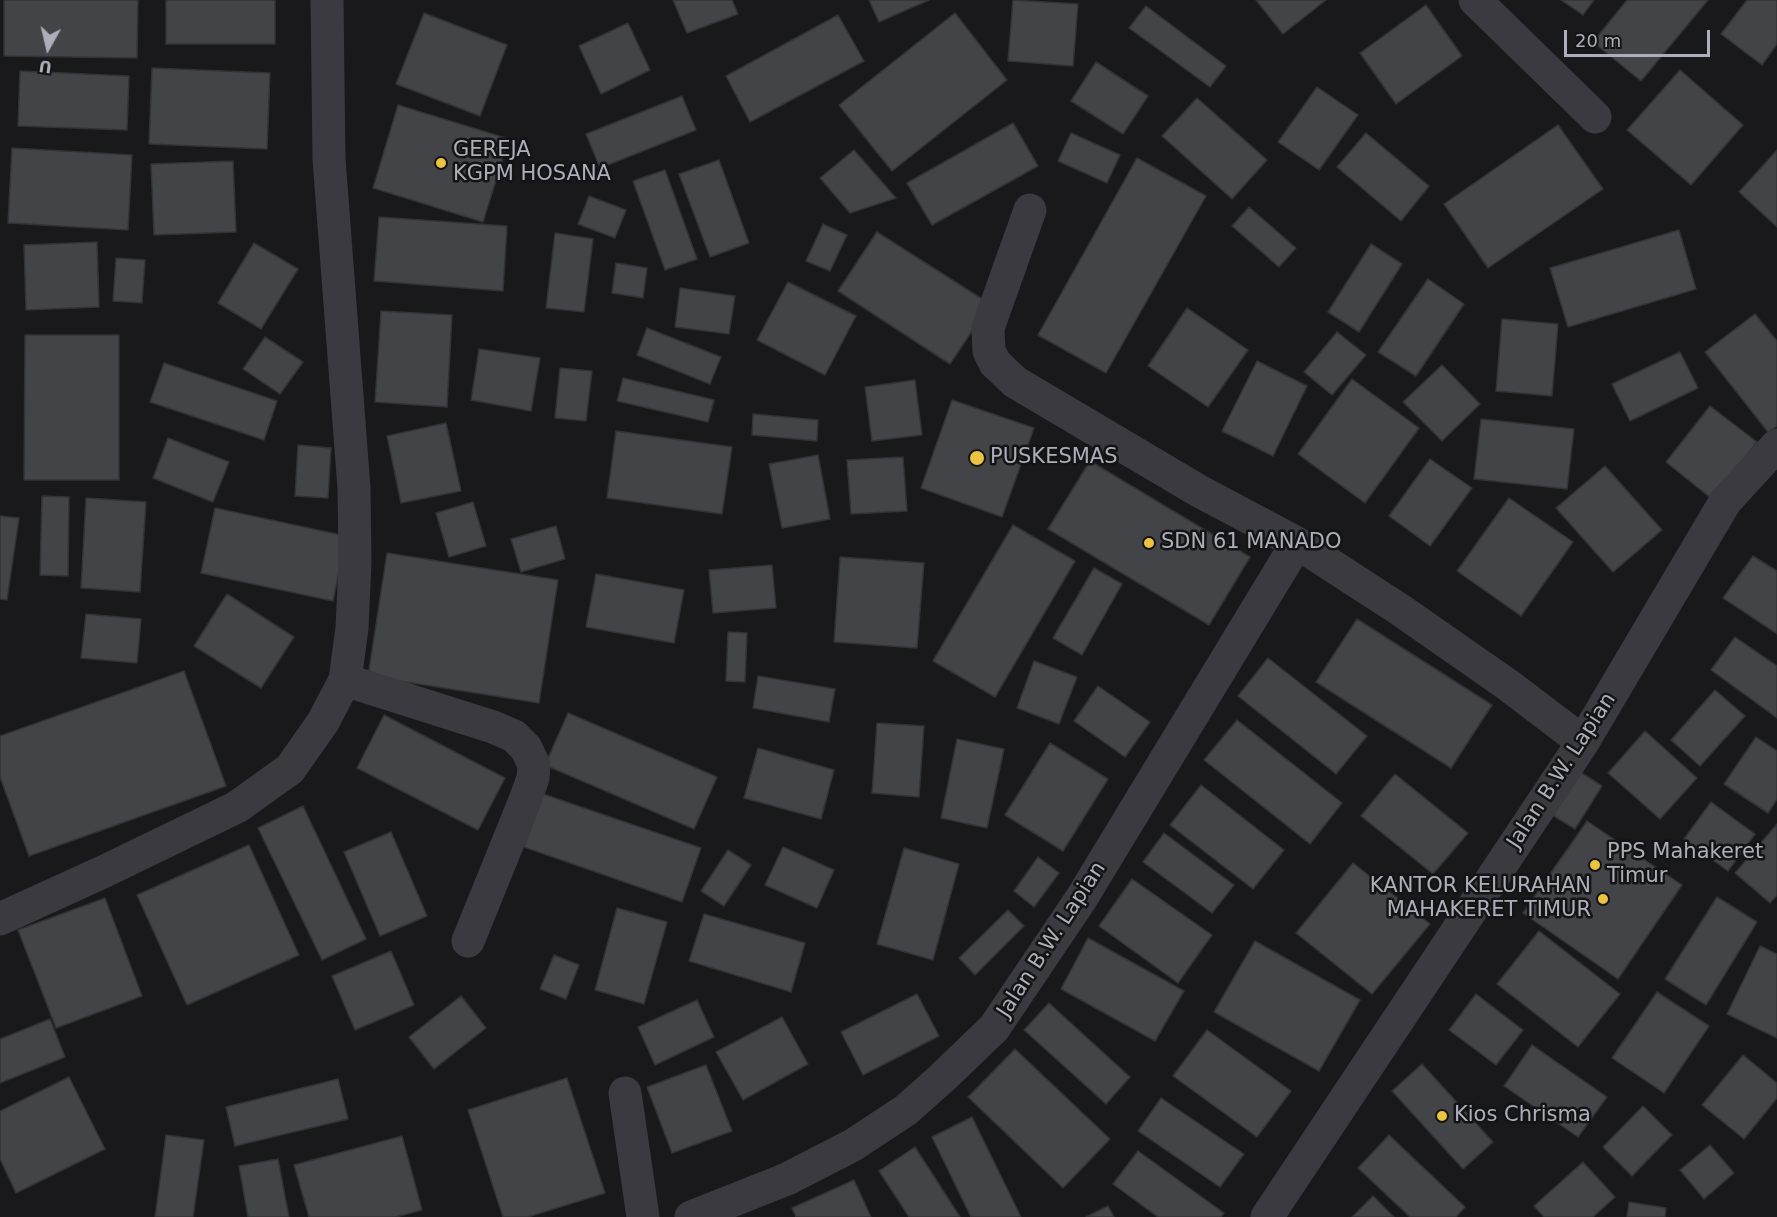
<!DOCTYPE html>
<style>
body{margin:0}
#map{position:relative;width:1777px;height:1217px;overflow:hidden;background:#19191b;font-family:"DejaVu Sans",sans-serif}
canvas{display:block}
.north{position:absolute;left:18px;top:18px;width:60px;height:60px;-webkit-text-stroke:4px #141416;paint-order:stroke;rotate:188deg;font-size:16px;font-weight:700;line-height:24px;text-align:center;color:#acafba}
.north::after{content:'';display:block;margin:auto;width:21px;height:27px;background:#acafba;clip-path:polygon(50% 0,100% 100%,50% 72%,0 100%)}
.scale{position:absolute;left:1564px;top:30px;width:146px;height:27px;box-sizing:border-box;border:3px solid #acafba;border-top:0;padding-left:8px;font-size:18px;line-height:21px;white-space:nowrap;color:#acafba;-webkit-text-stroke:4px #141416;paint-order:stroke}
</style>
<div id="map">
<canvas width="1777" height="1217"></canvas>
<div class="north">U</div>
<div class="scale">20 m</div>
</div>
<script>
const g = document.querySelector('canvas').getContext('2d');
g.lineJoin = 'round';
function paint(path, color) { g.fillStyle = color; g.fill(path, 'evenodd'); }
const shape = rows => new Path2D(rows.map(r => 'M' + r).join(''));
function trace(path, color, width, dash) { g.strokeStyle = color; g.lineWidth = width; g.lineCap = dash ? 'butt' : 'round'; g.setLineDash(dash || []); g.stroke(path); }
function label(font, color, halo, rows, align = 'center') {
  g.font = font + ' "DejaVu Sans",sans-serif'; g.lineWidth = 5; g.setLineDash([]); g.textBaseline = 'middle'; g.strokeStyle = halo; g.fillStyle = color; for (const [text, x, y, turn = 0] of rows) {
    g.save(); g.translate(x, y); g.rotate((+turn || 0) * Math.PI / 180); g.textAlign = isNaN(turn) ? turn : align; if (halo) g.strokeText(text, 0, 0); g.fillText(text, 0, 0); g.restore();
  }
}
const building = shape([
 [4,0,138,0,137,58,4,56,4,0],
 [166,0,275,0,275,44,166,44,166,0],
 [673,0,732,0,738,14,687,33,673,0],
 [869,0,929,0,879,22,869,0],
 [1013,0,1078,4,1073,66,1008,61,1013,0],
 [1256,0,1326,0,1283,34,1256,0],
 [1561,0,1594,0,1583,15,1561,0],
 [1627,0,1708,0,1641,81,1593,42,1627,0],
 [1747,0,1777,0,1777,44,1762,65,1721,34,1747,0],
 [1426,5,1462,56,1396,104,1360,53,1426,5],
 [1146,6,1226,66,1210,87,1129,28,1146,6],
 [424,13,507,45,480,116,396,84,424,13],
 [955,13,1007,80,892,171,839,105,955,13],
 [838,15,864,61,750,122,726,76,838,15],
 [628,23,650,70,601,94,579,46,628,23],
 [1096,62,1148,96,1123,134,1071,101,1096,62],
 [152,68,270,73,267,149,149,144,152,68],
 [1680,70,1743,125,1691,185,1627,130,1680,70],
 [20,71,129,76,127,130,18,126,20,71],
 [1317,87,1358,115,1319,170,1278,142,1317,87],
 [682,96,696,130,600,168,586,134,682,96],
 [1197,98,1267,160,1232,199,1162,136,1197,98],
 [398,105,509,139,483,222,373,188,398,105],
 [1013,123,1038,166,932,225,907,183,1013,123],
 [1558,125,1603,189,1488,268,1444,204,1558,125],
 [1071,133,1120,155,1107,183,1058,161,1071,133],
 [1366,133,1429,186,1401,221,1337,167,1366,133],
 [12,148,132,155,128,230,8,223,12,148],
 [854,150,896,198,850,213,820,178,854,150],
 [1777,150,1777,227,1739,192,1777,150],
 [1137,158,1206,196,1106,373,1038,335,1137,158],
 [719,160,749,243,710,257,679,174,719,160],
 [233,161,236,232,154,235,151,164,233,161],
 [665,170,697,259,665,270,633,181,665,170],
 [589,196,626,210,615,238,578,224,589,196],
 [1249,207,1296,248,1279,267,1232,226,1249,207],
 [379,217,507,226,503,291,374,281,379,217],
 [823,224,847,235,830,271,806,261,823,224],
 [1679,230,1696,289,1568,327,1550,268,1679,230],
 [877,232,990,304,950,364,838,291,877,232],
 [555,233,593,239,584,312,546,308,555,233],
 [97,242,99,307,26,310,24,245,97,242],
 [254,243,298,269,261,329,218,303,254,243],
 [1371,244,1402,264,1359,332,1328,312,1371,244],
 [116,258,145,260,142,303,113,301,116,258],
 [616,263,647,268,643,298,612,293,616,263],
 [1428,279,1464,304,1416,376,1378,352,1428,279],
 [788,282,856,316,825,375,757,340,788,282],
 [680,288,735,296,729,334,675,327,680,288],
 [1187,308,1248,350,1208,407,1148,366,1187,308],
 [381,311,452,315,447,407,375,402,381,311],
 [1755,314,1777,341,1777,426,1768,432,1705,352,1755,314],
 [1502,319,1558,324,1552,396,1496,391,1502,319],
 [647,328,721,357,710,384,637,355,647,328],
 [1337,332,1366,355,1332,395,1304,372,1337,332],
 [25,335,119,335,119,480,24,480,25,335],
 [265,337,303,362,280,394,243,369,265,337],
 [479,349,540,358,531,411,471,400,479,349],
 [1680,352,1698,388,1630,421,1612,384,1680,352],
 [1257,361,1307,386,1273,456,1222,431,1257,361],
 [164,363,277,401,264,440,150,402,164,363],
 [1442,365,1480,404,1442,441,1403,402,1442,365],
 [560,368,592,371,586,421,555,418,560,368],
 [623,378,714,400,708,422,617,401,623,378],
 [1352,379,1419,428,1365,503,1298,454,1352,379],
 [915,380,922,435,872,441,865,387,915,380],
 [952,400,1034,428,1002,517,921,488,952,400],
 [1710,406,1757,442,1712,499,1666,462,1710,406],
 [753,414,818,420,817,441,752,435,753,414],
 [1481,419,1574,429,1567,489,1474,479,1481,419],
 [446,423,461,491,401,503,387,436,446,423],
 [616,431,732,447,722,514,607,498,616,431],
 [168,438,229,462,213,502,153,478,168,438],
 [298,445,331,448,328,498,295,496,298,445],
 [818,455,830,519,782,528,769,464,818,455],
 [903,457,907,511,851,514,847,460,903,457],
 [1430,459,1472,488,1430,546,1389,516,1430,459],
 [1090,461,1250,557,1209,625,1048,529,1090,461],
 [1605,466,1662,530,1613,572,1556,508,1605,466],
 [42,496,69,497,68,576,40,575,42,496],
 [86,498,146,502,140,592,81,588,86,498],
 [1509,498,1573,542,1521,616,1457,571,1509,498],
 [473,502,486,546,449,557,436,513,473,502],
 [215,508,346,536,333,601,201,573,215,508],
 [0,516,19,518,7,600,0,599,0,516],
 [1013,525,1075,561,995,697,933,661,1013,525],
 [556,526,565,559,521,572,511,539,556,526],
 [387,553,558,580,539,703,368,676,387,553],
 [1753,556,1777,571,1777,634,1723,598,1753,556],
 [840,557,924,563,917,648,834,642,840,557],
 [772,565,776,608,713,613,709,570,772,565],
 [1094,568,1122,584,1082,655,1053,638,1094,568],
 [596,574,684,590,674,643,586,627,596,574],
 [227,594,294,637,261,688,194,646,227,594],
 [86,614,141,619,137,663,81,658,86,614],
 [1357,619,1492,705,1451,768,1316,682,1357,619],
 [728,632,747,633,745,682,726,681,728,632],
 [1735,637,1777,666,1777,718,1711,670,1735,637],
 [1268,658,1367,736,1336,774,1238,696,1268,658],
 [1034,661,1077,677,1059,724,1017,708,1034,661],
 [184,671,226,786,29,856,0,777,0,736,184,671],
 [758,676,835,689,829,722,753,708,758,676],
 [1098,686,1150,722,1125,757,1074,721,1098,686],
 [1715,690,1745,716,1700,766,1671,740,1715,690],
 [568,713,717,777,694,829,545,765,568,713],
 [384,715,505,778,478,830,357,768,384,715],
 [1237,720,1342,803,1310,844,1204,760,1237,720],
 [877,723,924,726,919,797,872,793,877,723],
 [1645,731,1697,778,1660,819,1608,773,1645,731],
 [1756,737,1777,751,1777,799,1768,813,1724,784,1756,737],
 [957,739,1004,749,987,828,941,818,957,739],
 [1050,743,1108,779,1063,851,1005,815,1050,743],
 [758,748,834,770,821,819,744,798,758,748],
 [1574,768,1602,786,1575,829,1546,811,1574,768],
 [1395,774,1468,833,1433,874,1361,816,1395,774],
 [1201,785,1284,850,1253,889,1170,825,1201,785],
 [543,794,701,848,682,902,524,847,543,794],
 [1711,802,1755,834,1728,871,1684,839,1711,802],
 [303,806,366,939,322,960,258,828,303,806],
 [1587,821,1682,885,1618,979,1523,913,1587,821],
 [1777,824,1777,895,1770,903,1735,873,1777,824],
 [391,832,427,916,380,936,344,852,391,832],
 [1164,833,1234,885,1212,913,1143,862,1164,833],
 [249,845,299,955,187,1005,137,895,249,845],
 [783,847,834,870,817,908,765,885,783,847],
 [904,848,959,864,933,960,877,944,904,848],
 [728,850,751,865,724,906,701,891,728,850],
 [1038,857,1059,873,1034,907,1014,891,1038,857],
 [1353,863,1430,924,1372,994,1296,933,1353,863],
 [1132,879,1212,935,1178,983,1099,926,1132,879],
 [1717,897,1757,922,1706,1005,1665,979,1717,897],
 [105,898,142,996,56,1028,18,930,105,898],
 [617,908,667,922,644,1004,595,990,617,908],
 [1008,910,1024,926,975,975,959,958,1008,910],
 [704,914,805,943,791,992,689,961,704,914],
 [1539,931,1620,994,1578,1047,1497,984,1539,931],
 [1088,938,1184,991,1155,1041,1061,989,1088,938],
 [1255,941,1360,1000,1319,1071,1214,1012,1255,941],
 [1760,946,1777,954,1777,1038,1727,1014,1760,946],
 [391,951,414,1005,355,1030,332,976,391,951],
 [554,955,579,965,566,999,540,989,554,955],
 [1657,992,1709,1026,1664,1093,1612,1058,1657,992],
 [917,994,939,1036,863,1075,841,1032,917,994],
 [1476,994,1523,1030,1496,1065,1449,1030,1476,994],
 [461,996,486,1028,434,1069,409,1037,461,996],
 [697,1000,714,1037,655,1065,638,1027,697,1000],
 [1049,1003,1130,1077,1106,1104,1024,1030,1049,1003],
 [782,1017,808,1064,743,1100,716,1052,782,1017],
 [50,1019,65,1057,0,1083,0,1039,50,1019],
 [1207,1030,1291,1091,1257,1137,1173,1076,1207,1030],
 [1532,1045,1607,1097,1578,1137,1504,1086,1532,1045],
 [1015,1049,1110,1139,1063,1188,968,1097,1015,1049],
 [1743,1055,1777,1083,1777,1098,1744,1139,1702,1105,1743,1055],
 [1422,1064,1493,1142,1463,1169,1392,1091,1422,1064],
 [706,1065,732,1131,672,1153,647,1087,706,1065],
 [69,1077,105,1149,16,1193,0,1159,0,1111,69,1077],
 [567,1078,605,1193,528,1217,503,1217,468,1110,567,1078],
 [338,1079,348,1119,235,1146,226,1107,338,1079],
 [1161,1098,1244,1154,1220,1187,1138,1131,1161,1098],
 [1643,1106,1672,1135,1632,1176,1603,1147,1643,1106],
 [972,1117,1021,1217,971,1217,932,1137,972,1117],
 [166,1135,204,1140,193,1217,155,1217,166,1135],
 [1389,1135,1465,1207,1456,1217,1410,1217,1358,1168,1389,1135],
 [402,1136,422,1210,396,1217,309,1217,294,1165,402,1136],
 [1710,1145,1734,1173,1704,1199,1680,1170,1710,1145],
 [915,1147,960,1217,909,1217,879,1171,915,1147],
 [1138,1151,1224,1213,1221,1217,1158,1217,1113,1184,1138,1151],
 [278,1159,289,1217,248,1217,239,1166,278,1159],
 [1583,1162,1615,1197,1593,1217,1544,1217,1534,1206,1583,1162],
 [854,1180,871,1217,796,1217,792,1208,854,1180],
 [1373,1196,1394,1217,1352,1217,1373,1196],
 [1629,1202,1666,1208,1665,1217,1627,1217,1629,1202],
 [1108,1206,1114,1217,1086,1217,1108,1206]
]);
paint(building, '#434448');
trace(building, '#333337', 1.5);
trace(shape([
 [1475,0,1595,117],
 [1030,210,988,328,989,351,995,363,1015,382,1199,491,1297,543,1399,609,1508,685,1583,742],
 [345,680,493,727,514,736,526,748,534,765,533,778,524,803,468,941],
 [0,919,105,871,237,807,290,769,323,722,345,680,352,628,355,563,354,488,329,159,327,0],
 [625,1093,643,1217],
 [691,1217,787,1179,853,1145,906,1110,942,1078,994,1028,1081,899,1297,543],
 [1267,1217,1583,742,1725,502,1777,445]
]), '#3a3a40', 33);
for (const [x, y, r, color] of [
 [441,163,6,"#eac341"],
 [977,458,8,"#eac341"],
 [1149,543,6,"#eac341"],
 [1595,865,6,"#eac341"],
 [1603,899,6,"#eac341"],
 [1442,1116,6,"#eac341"]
]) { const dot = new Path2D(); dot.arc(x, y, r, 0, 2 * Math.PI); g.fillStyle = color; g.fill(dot); trace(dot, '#141416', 2); }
label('21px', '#acafba', '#141416', [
 ["GEREJA",453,151],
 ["KGPM HOSANA",453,175],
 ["PUSKESMAS",990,458],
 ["SDN 61 MANADO",1161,543],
 ["PPS Mahakeret",1607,853],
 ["Timur",1607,877],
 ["KANTOR KELURAHAN",1591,887,"right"],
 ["MAHAKERET TIMUR",1591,911,"right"],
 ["Kios Chrisma",1454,1116]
], 'left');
label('21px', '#acafba', '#141416', [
 ["Jalan B.W. Lapian",1562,771,-57],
 ["Jalan B.W. Lapian",1052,940,-57]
]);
</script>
